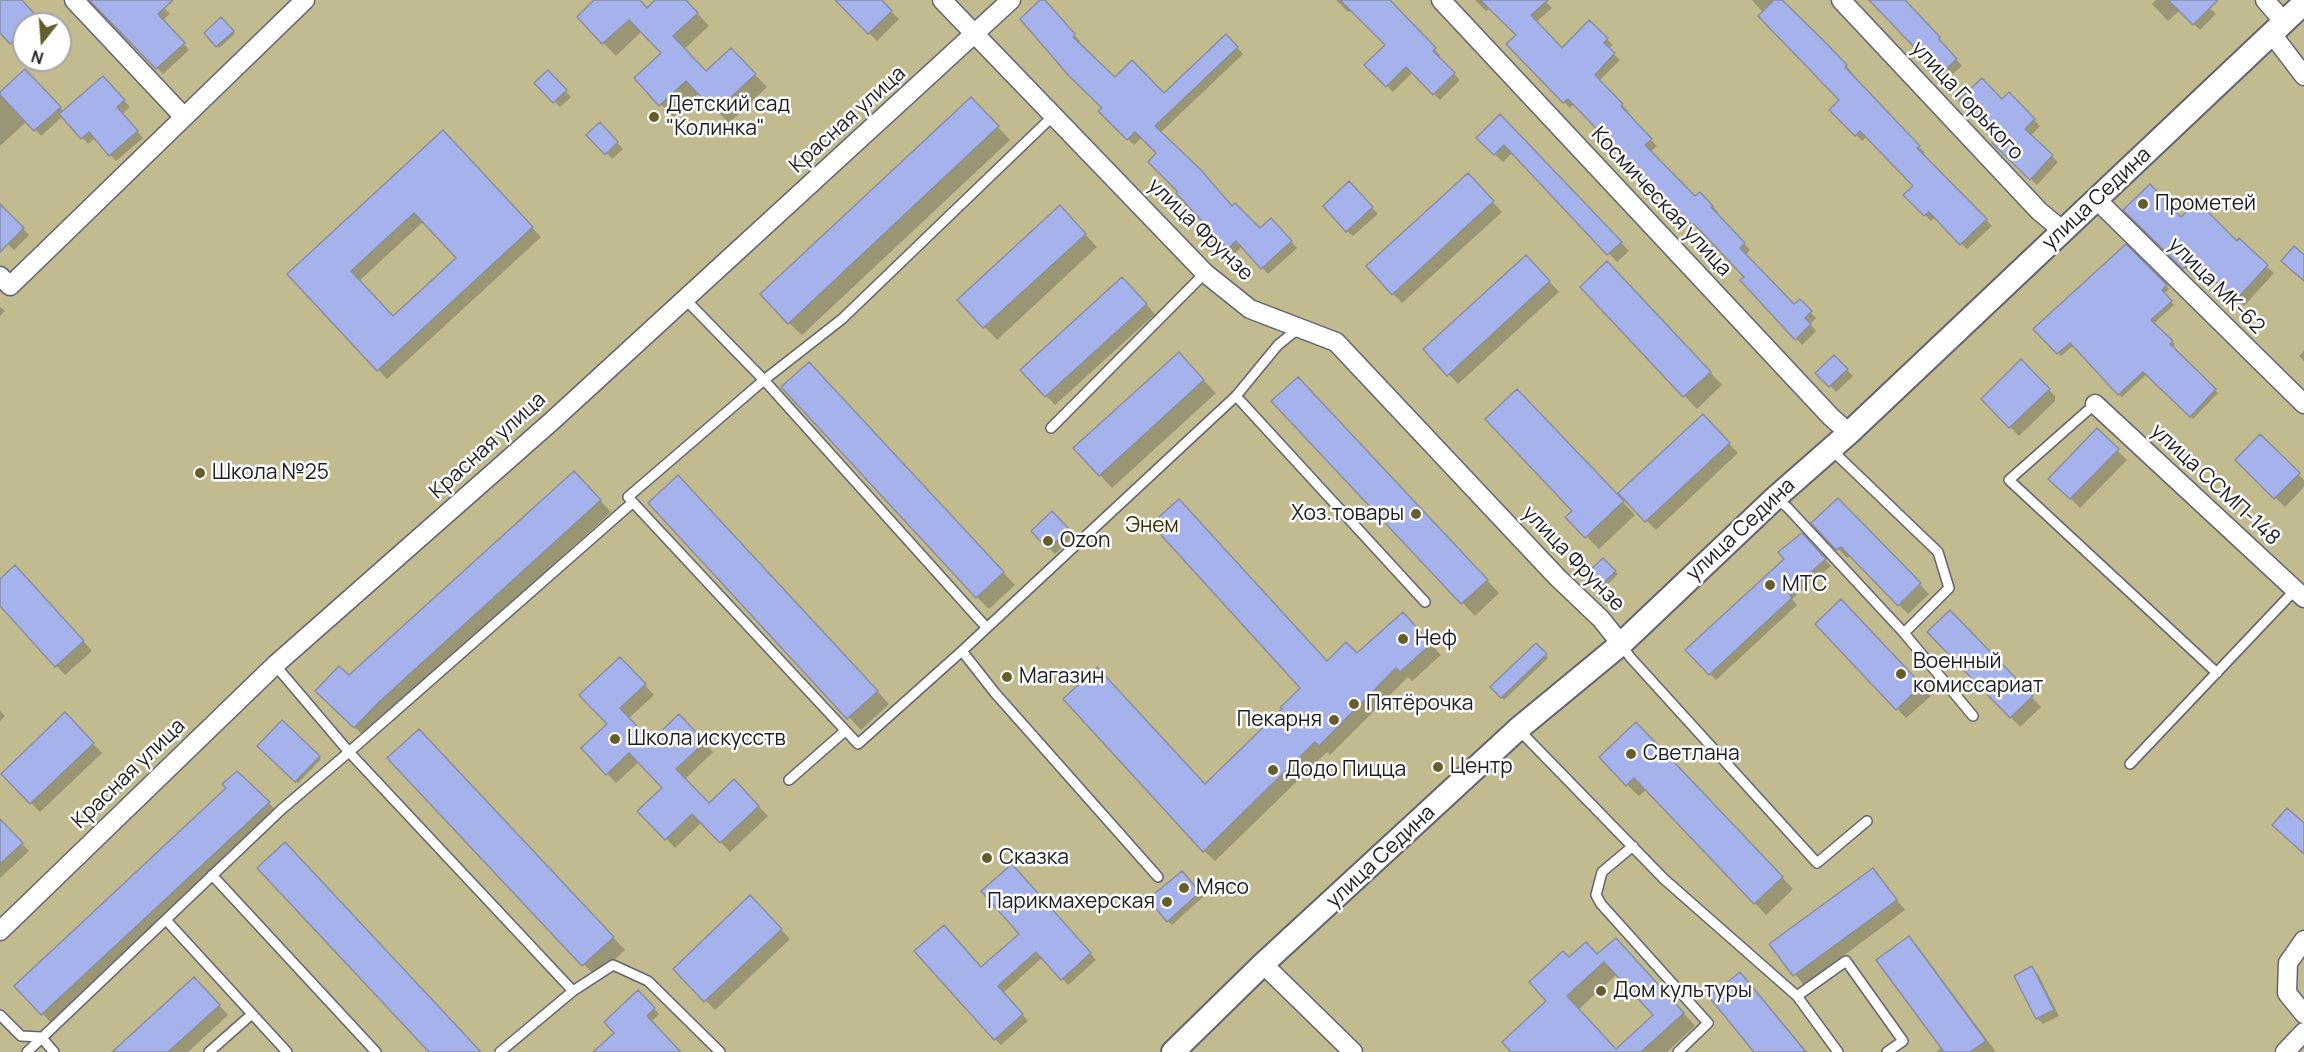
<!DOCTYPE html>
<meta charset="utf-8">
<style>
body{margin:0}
#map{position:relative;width:2304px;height:1052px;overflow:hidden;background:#dadeed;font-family:Manrope,sans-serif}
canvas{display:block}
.north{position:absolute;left:12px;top:12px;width:60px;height:60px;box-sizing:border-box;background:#fff;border:2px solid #a4a5a7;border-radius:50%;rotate:197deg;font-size:16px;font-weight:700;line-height:24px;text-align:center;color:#1b1d22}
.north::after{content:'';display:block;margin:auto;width:21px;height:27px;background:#665e2a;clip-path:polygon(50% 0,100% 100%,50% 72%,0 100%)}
</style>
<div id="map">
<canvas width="2304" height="1052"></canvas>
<div class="north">N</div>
</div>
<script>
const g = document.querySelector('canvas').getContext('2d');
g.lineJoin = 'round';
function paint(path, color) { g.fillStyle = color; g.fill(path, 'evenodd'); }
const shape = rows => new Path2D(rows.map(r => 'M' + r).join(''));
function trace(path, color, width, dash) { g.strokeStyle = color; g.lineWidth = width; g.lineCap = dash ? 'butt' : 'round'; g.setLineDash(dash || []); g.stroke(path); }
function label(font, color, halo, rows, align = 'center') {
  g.font = font + ' Manrope,sans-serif'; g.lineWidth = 5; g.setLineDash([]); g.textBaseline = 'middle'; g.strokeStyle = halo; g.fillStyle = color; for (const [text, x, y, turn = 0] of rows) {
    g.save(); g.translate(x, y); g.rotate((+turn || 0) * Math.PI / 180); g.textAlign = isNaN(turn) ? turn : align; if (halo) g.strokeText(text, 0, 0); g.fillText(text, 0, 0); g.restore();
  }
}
paint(shape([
 [0,0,2304,0,2304,1052,0,1052],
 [24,24,60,24,60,60,24,60]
]), '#c1bb8f');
paint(shape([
 [0,0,20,0,43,24,24,24,24,42,17,49,0,31],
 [91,0,157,0,170,14,163,20,189,50,163,74],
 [597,0,639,0,648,9,658,0,685,0,709,26,684,49,706,73,743,62,767,87,729,123,699,93,673,117,636,78,663,53,642,31,616,56,579,17],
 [851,0,879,0,899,19,877,41,844,7],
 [1042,0,1080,41,1078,43,1115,79,1164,95,1226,36,1243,54,1160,133,1233,208,1260,230,1271,220,1297,248,1268,274,1242,246,1235,254,1179,191,1159,153,1142,137,1134,145,1100,111,1104,108],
 [1336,0,1388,0,1440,55,1438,58,1460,80,1440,100,1413,72,1393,92,1366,65,1387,45,1351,9,1348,12],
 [1475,0,1544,0,1552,8,1536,22,1563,50,1589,22,1607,39,1613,45,1608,49,1620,60,1599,81,1628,111,1625,113,1657,146,1650,152,1695,198,1700,194,1718,212,1716,214,1750,250,1745,255,1795,306,1800,301,1816,318,1810,324,1816,331,1802,345,1746,277,1700,229,1667,197,1661,203,1633,173,1637,169,1574,104,1570,108,1508,44,1518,35,1490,8,1486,11],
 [1752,0,1780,0,1852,72,1850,74,1925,153,1922,155,1992,226,1967,249,1935,217,1931,221,1905,195,1915,186,1867,136,1862,141,1832,110,1841,100],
 [1871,0,1904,0,1962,66,1947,79],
 [2156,0,2202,0,2216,14,2200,30,2180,10,2168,21,2152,4],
 [221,19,235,34,219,48,206,33],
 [25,71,64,112,109,84,130,107,122,114,143,138,116,161,95,138,88,144,63,116,41,136,27,121,0,146,0,94],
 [548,72,571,97,560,107,536,83],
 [2009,94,2040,126,2030,136,2058,162,2037,185,1994,143,1998,139],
 [983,111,1010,140,802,335,789,323],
 [1500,116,1629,251,1617,262,1513,152,1503,162,1478,138],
 [600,124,623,149,612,159,589,135],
 [452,142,541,237,387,379,290,274],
 [424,221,458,258,393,318,359,281],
 [1477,185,1502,212,1402,303,1368,267],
 [1355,189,1378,214,1353,236,1347,231],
 [3,208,29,235,14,250,0,236,0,211],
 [2125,210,2181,219,2237,243,2274,273,2244,306,2201,267,2192,275],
 [1072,220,1097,247,997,340,959,300],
 [2126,246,2169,289,2164,294,2174,305,2153,324,2175,344,2172,348,2218,393,2193,419,2147,374,2122,397,2074,345,2061,356,2036,329],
 [1535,266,1559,292,1458,384,1425,349],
 [1620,275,1722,385,1697,409,1582,287],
 [1131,288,1155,314,1055,405,1022,370],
 [0,307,5,311,0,316],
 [2304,351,2304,361,2299,356],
 [1834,357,1853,376,1836,392,1818,373],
 [2021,362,2055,396,2055,401,2019,436,1983,399],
 [1191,367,1216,393,1112,488,1075,448],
 [821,376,1015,585,989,609,977,597],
 [1310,391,1499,593,1475,616,1273,401],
 [1529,403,1635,515,1599,549,1567,517,1574,511],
 [1703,416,1738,453,1656,530,1620,493],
 [2097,431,2127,460,2080,508,2051,479],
 [2260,437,2304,480,2304,487,2285,507,2237,460],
 [585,484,611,512,389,714,366,738,317,691,349,677],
 [691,489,889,704,861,730,650,503],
 [1838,500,1929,594,1908,614,1851,555,1847,558,1813,523],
 [1052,513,1074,536,1055,554,1033,531],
 [1802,535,1831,566,1792,599,1797,605,1716,680,1688,651,1786,559],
 [1603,560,1618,574,1602,590,1588,575],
 [25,576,92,651,65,675,0,604,0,581],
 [1851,610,1931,696,1906,718,1817,624],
 [1950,612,2041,707,2020,727,1929,632],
 [1413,625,1441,655,1412,681,1408,677,1330,755,1327,752,1215,861,1204,851,1205,785,1284,709,1327,663,1357,655],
 [1536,645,1548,658,1504,700,1492,687],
 [620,659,654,695,628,719,651,743,679,716,713,752,685,779,709,804,734,781,768,816,730,852,702,822,675,848,640,811,664,788,639,762,616,783,583,749,609,724],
 [0,711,5,716,0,721],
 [65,715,102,753,40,812,3,774],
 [282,722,321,759,298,783,259,746],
 [1648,736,1793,889,1766,915,1647,789,1639,796,1627,785],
 [431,743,625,950,596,977,390,758],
 [237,773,281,815,54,1026,16,986,228,788],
 [0,821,29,851,0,878],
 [1873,870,1905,910,1804,985,1771,944],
 [1018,872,1096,960,1068,985,1043,957,1003,993,1028,1021,1001,1045,995,1039,982,969,1021,934],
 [1185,877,1203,897,1172,925,1168,921],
 [750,897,790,939,715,1010,675,969],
 [1909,938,1919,948,1996,1052,1936,1052,1942,1047],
 [1628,952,1695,1026,1667,1052,1513,1052,1549,1001,1569,959],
 [1617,974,1655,1015,1616,1050,1579,1009],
 [2032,968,2038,974,2059,1016,2043,1024,2037,1018],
 [1740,974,1752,986,1807,1052,1756,1052],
 [204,988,228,1015,188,1052,114,1052],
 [638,992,659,1014,651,1022,679,1052,595,1052,616,1033]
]), '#0003');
const building = shape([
 [0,0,22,0,38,18,31,24,24,24,24,31,10,44,0,33,0,0],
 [89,0,173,0,158,14,185,43,156,69,89,0],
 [594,0,640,0,647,8,655,0,686,0,698,13,673,36,706,71,731,48,756,74,715,112,686,81,659,106,634,78,661,53,629,20,602,44,577,17,594,0],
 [835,0,882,0,892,11,868,34,835,0],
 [1040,0,1045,0,1075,34,1073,37,1115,77,1132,60,1164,93,1226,34,1238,47,1155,126,1201,170,1232,206,1235,203,1260,228,1271,218,1292,241,1261,269,1236,241,1228,249,1176,193,1177,191,1148,162,1156,153,1135,132,1127,140,1098,111,1102,108,1069,76,1020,19,1040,0],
 [1340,0,1390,0,1436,48,1433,51,1455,73,1433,95,1406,67,1386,87,1364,65,1385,45,1340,0],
 [1480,0,1548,0,1531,15,1562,48,1589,20,1608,38,1604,43,1615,53,1595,75,1623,104,1621,106,1652,139,1645,145,1695,196,1700,192,1713,206,1711,207,1745,243,1740,248,1794,304,1800,299,1812,311,1805,318,1811,324,1795,340,1740,280,1744,277,1694,224,1692,225,1660,192,1654,198,1631,173,1635,169,1568,99,1563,103,1506,44,1516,35,1480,0],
 [1774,0,1782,0,1821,38,1847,65,1845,67,1920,146,1917,148,1987,219,1960,245,1929,212,1924,216,1903,195,1913,186,1860,131,1855,136,1829,110,1839,100,1758,16,1774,0],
 [1869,0,1905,0,1940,37,1939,39,1957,59,1940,74,1869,0],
 [2168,0,2218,0,2193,25,2168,0],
 [221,17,234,31,216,47,204,33,221,17],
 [25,69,61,107,34,131,0,95,0,92,25,69],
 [548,70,567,90,553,103,534,83,548,70],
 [103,76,125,100,117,107,138,131,109,156,89,132,81,139,59,114,103,76],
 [1982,78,2002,99,2009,92,2035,119,2025,129,2053,155,2030,180,1992,143,1996,139,1959,100,1982,78],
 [971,97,999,126,788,324,760,294,971,97],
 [1500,114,1622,242,1607,255,1504,145,1494,155,1476,138,1500,114],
 [600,122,618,142,605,155,586,135,600,122],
 [443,130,533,227,377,371,287,274,443,130],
 [414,213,456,258,393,316,351,271,414,213],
 [1468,173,1494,201,1392,295,1366,266,1468,173],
 [1349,181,1373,207,1346,232,1323,206,1349,181],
 [2150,184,2181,217,2197,201,2237,241,2239,238,2268,265,2236,300,2192,260,2183,269,2123,210,2150,184],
 [0,204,24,228,0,252,0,204],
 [1060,205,1086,234,983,328,957,300,1060,205],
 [2126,244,2167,285,2162,290,2172,301,2151,320,2173,341,2170,344,2216,389,2190,417,2143,372,2118,395,2070,343,2057,354,2033,329,2126,244],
 [2294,246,2304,255,2304,281,2281,261,2294,246],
 [1526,255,1550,281,1447,376,1423,349,1526,255],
 [1607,261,1711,372,1683,397,1580,287,1607,261],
 [1122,277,1147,304,1045,397,1020,370,1122,277],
 [1179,352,1204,380,1099,476,1073,448,1179,352],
 [1834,355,1848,369,1829,387,1815,373,1834,355],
 [2021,359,2050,389,2009,428,1981,399,2021,359],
 [809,362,1004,572,976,598,781,387,809,362],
 [1298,377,1488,580,1461,604,1271,401,1298,377],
 [1517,389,1624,501,1585,538,1565,517,1572,511,1485,419,1517,389],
 [1703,414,1730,443,1645,522,1618,493,1703,414],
 [2097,428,2119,449,2070,499,2048,479,2097,428],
 [2260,434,2300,473,2274,499,2235,460,2260,434],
 [574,471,601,500,378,703,354,728,315,691,339,666,349,675,574,471],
 [678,475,878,691,847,719,648,503,678,475],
 [1838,498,1921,583,1898,606,1841,547,1836,550,1811,523,1838,498],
 [1179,499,1327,661,1346,642,1357,653,1403,612,1431,644,1400,672,1396,668,1319,746,1315,742,1203,852,1063,699,1097,667,1205,784,1282,709,1280,708,1300,688,1151,524,1179,499],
 [1052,511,1069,529,1048,549,1031,531,1052,511],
 [1802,533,1826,559,1788,592,1792,598,1709,675,1685,650,1784,559,1778,552,1802,533],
 [1603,558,1616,571,1598,588,1585,575,1603,558],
 [15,565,84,641,55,667,0,606,0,579,15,565],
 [1841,599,1922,685,1896,710,1815,624,1841,599],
 [1950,610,2033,696,2010,718,1927,632,1950,610],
 [1536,643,1547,654,1501,698,1490,687,1536,643],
 [620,657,646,684,620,708,651,741,679,714,705,742,676,769,709,803,734,779,759,806,720,843,692,814,665,840,637,811,662,788,629,753,606,775,581,748,607,724,579,695,620,657],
 [65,712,94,743,30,804,1,774,65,712],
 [282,720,320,756,295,782,257,746,282,720],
 [1636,722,1783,877,1754,904,1634,778,1626,786,1599,757,1636,722],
 [419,729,614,937,582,966,387,758,419,729],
 [237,771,270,802,41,1015,14,986,226,788,222,784,237,771],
 [2287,808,2304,823,2304,854,2272,825,2287,808],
 [0,819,23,843,0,864,0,819],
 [285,842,481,1052,429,1052,257,868,285,842],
 [1012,864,1091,953,1061,980,1036,952,998,986,1023,1014,994,1040,914,951,944,925,981,967,1019,934,981,891,1012,864],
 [1873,868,1897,900,1793,976,1769,944,1873,868],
 [1182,871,1200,892,1167,922,1148,899,1182,871],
 [750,895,782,929,704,1002,673,969,750,895],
 [1909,936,1986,1041,1970,1052,1944,1052,1876,960,1909,936],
 [1616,938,1684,1013,1641,1052,1511,1052,1502,1042,1546,1001,1529,982,1563,951,1569,957,1586,942,1597,954,1616,938],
 [1604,962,1653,1015,1616,1049,1567,996,1604,962],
 [2032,966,2054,1010,2036,1019,2014,976,2032,966],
 [1740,972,1806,1052,1754,1052,1709,997,1740,972],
 [194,977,220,1005,168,1052,112,1052,194,977],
 [638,990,655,1008,647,1016,681,1052,593,1052,614,1033,604,1022,638,990]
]);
paint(building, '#a6b2eb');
trace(building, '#8a8e9c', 1.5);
const service = shape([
 [1054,115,842,319,764,380,628,497,858,744,962,651,1236,396,1278,345,1299,328],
 [685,299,764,380,986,627],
 [1236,396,1425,602],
 [2095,404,2009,480,2217,673],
 [1051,428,1205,273],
 [1836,446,1839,457,1938,552,1949,588,1904,633],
 [1775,498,1787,507,1904,633,1973,716],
 [1621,644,1630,657,1817,863,1867,821],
 [962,651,995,693,1158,877],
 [275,665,349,752,573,991,613,965,648,981,720,1052],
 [1518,729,1664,879,1797,996,1838,1052],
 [2130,764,2295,590],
 [789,780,845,731],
 [1633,846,1602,872,1596,895,1601,904,1708,1023,1678,1052],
 [212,875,376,1052],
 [166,920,287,1052],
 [1797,996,1846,961,1903,1041,1887,1052],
 [0,1015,21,1036,41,1037,54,1052],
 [27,1052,282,809,349,752,632,503],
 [209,1052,252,1014],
 [500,1052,573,991]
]);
const minor = shape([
 [74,0,184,117],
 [942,0,1205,273,1250,309,1336,342,1557,577,1601,619,1621,644],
 [1441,0,1831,417,1849,433],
 [1841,0,2039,211,2063,231],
 [2265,0,2284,22],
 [2272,34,2304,76],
 [2096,199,2304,404],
 [0,276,10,286,305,0],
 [2095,404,2304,598],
 [0,931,275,665,552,421,1011,0],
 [2304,940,2288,963,2287,993,2304,1014],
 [1263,964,1353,1052],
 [2285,1052,2304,1032]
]);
const tertiary = shape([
 [1173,1052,1263,964,1518,729,1621,644,1775,498,1849,433,2304,3]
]);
trace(service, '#606371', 12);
trace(minor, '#606371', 21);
trace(tertiary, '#606371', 26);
trace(service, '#fff', 9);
trace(minor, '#fff', 18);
trace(tertiary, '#fff', 22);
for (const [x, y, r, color] of [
 [654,117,6,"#665e2a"],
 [2143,204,6,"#665e2a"],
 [200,473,6,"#665e2a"],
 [1416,514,6,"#665e2a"],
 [1048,541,6,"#665e2a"],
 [1770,585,6,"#665e2a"],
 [1403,639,6,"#665e2a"],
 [1901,674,6,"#665e2a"],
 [1007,677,6,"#665e2a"],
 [1354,704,6,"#665e2a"],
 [1334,720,6,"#665e2a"],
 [615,739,6,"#665e2a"],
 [1631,754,6,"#665e2a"],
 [1438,767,6,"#665e2a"],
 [1273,770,6,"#665e2a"],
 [987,858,6,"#665e2a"],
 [1184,888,6,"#665e2a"],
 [1167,902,6,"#665e2a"],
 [1601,991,6,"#665e2a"]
]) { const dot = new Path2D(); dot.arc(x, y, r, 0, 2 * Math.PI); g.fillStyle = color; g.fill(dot); trace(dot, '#fff', 2); }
label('21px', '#1b1d22', '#fff', [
 ["улица Горького",1967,101,47],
 ["Красная улица",848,120,-42],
 ["улица Седина",2097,199,-43],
 ["Космическая улица",1661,202,47],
 ["улица Фрунзе",1200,230,44],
 ["улица МК-62",2216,286,45],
 ["Красная улица",488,446,-42],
 ["улица ССМП-148",2215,485,43],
 ["улица Седина",1741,530,-43],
 ["улица Фрунзе",1573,559,46],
 ["Красная улица",129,774,-44],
 ["улица Седина",1381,857,-43]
]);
label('21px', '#1b1d22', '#fff', [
 ["Детский сад",666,105],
 ["\"Колинка\"",666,129],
 ["Прометей",2155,204],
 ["Школа №25",212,473],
 ["Хоз.товары",1404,514,"right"],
 ["Ozon",1060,541],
 ["МТС",1782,585],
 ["Неф",1415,639],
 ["Военный",1913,662],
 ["комиссариат",1913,686],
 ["Магазин",1019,677],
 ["Пятёрочка",1366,704],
 ["Пекарня",1322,720,"right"],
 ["Школа искусств",627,739],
 ["Светлана",1643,754],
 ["Центр",1450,767],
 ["Додо Пицца",1285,770],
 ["Сказка",999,858],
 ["Мясо",1196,888],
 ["Парикмахерская",1155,902,"right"],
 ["Дом культуры",1613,991]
], 'left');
label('21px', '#3a3200', '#fff', [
 ["Энем",1152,526]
]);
</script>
